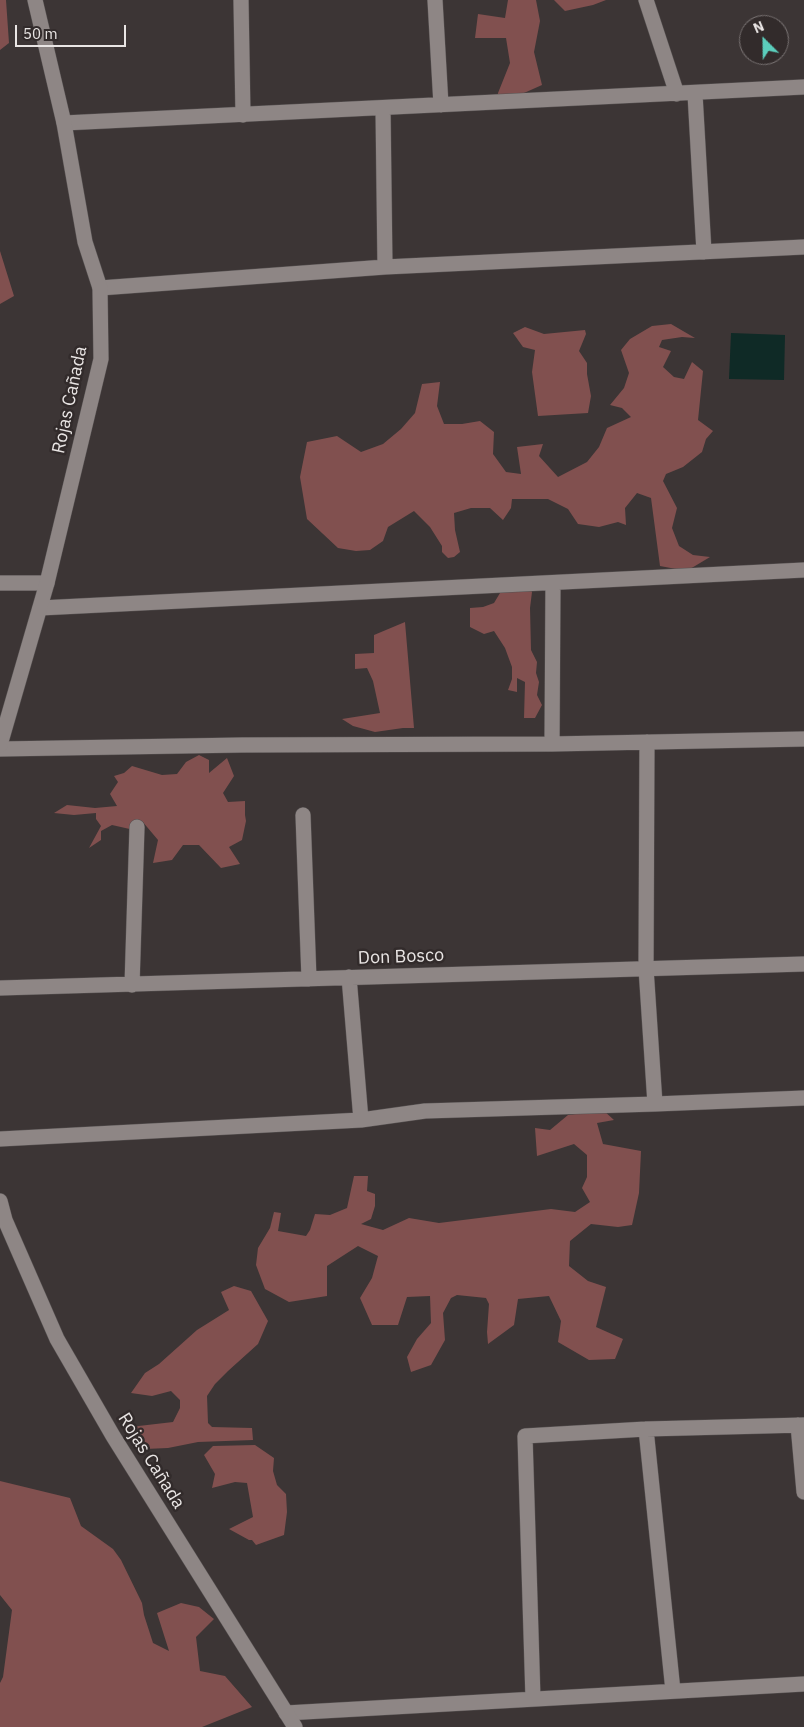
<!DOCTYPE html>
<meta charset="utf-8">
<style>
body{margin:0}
#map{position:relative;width:804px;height:1727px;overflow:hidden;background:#3c3535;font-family:"IBM Plex Sans",sans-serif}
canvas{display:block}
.north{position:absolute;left:739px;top:15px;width:50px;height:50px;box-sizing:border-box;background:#322b2b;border:1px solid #7b7575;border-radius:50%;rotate:337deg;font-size:14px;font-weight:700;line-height:20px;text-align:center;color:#e9e5e4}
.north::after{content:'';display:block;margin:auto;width:18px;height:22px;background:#5bcebc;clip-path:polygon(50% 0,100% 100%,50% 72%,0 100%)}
.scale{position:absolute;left:15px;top:25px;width:111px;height:22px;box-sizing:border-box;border:2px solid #e9e5e4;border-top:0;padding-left:6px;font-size:15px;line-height:18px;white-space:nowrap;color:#e9e5e4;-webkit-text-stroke:4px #322b2b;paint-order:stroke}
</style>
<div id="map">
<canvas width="804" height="1727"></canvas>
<div class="north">N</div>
<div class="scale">50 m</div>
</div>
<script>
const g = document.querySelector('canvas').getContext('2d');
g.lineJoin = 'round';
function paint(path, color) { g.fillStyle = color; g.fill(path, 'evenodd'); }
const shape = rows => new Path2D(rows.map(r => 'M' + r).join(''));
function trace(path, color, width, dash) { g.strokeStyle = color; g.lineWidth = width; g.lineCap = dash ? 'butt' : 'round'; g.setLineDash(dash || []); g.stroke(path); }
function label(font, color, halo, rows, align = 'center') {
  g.font = font + ' "IBM Plex Sans",sans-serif'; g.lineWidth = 5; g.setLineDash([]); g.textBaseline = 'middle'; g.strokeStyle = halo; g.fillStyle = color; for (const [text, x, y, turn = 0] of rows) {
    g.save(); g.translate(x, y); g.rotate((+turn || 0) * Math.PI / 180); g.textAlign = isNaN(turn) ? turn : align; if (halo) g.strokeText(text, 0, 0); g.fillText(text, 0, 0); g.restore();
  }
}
paint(shape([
 [0,0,6,0,9,43,0,50],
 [508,0,536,0,540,21,534,52,542,85,515,97,498,99,498,93,510,63,506,38,475,38,478,14,505,18],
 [554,0,606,0,593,5,565,11],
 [0,251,14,296,0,304],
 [671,324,695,338,682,337,662,340,659,347,671,351,663,367,674,377,684,379,692,362,703,371,698,420,713,431,706,439,702,452,683,467,666,474,663,481,677,508,672,528,679,546,693,555,710,557,690,569,676,569,660,566,651,498,637,493,625,508,626,525,618,522,599,527,578,524,568,509,548,499,512,499,511,508,503,520,490,508,471,508,454,513,455,530,460,552,454,557,448,558,442,552,442,546,430,527,414,511,388,527,383,541,370,550,356,551,338,548,307,519,300,477,307,442,337,436,361,452,383,444,401,429,415,413,422,384,440,382,437,406,444,424,462,424,480,421,494,432,493,454,506,472,521,474,517,447,543,444,539,456,558,477,587,462,599,447,607,428,631,417,622,408,610,405,624,388,629,373,621,350,630,339,652,326],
 [525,327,544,334,585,330,586,334,579,351,587,363,587,374,591,396,588,413,538,416,532,372,535,350,523,347,513,333],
 [528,582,532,592,530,608,531,650,537,662,536,673,539,682,537,695,542,705,535,718,524,718,525,682,517,678,517,692,508,690,512,679,512,667,505,648,494,631,484,634,470,627,470,608,483,607,494,603,503,588],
 [405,622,414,728,403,728,375,732,353,726,342,719,380,713,373,681,367,668,355,669,355,654,374,653,374,635],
 [199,755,209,760,209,773,227,758,234,776,223,793,228,802,245,801,245,815,246,821,242,840,229,847,240,864,221,868,199,845,183,845,172,860,153,863,158,840,142,821,133,824,134,830,112,825,101,831,101,840,89,848,101,826,96,819,96,813,74,815,54,813,67,805,95,808,117,806,110,794,118,782,114,776,124,773,132,766,162,775,177,774,186,762],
 [603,1110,614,1120,597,1123,603,1144,641,1151,639,1193,632,1225,618,1227,591,1224,570,1241,569,1266,588,1281,606,1287,596,1327,623,1339,615,1359,589,1360,558,1342,561,1321,549,1296,518,1299,514,1325,488,1344,487,1332,489,1304,486,1298,457,1295,451,1298,443,1313,445,1340,431,1365,411,1372,407,1357,417,1339,431,1323,430,1296,407,1297,398,1325,372,1325,360,1298,372,1278,378,1256,358,1246,327,1266,327,1296,289,1302,265,1289,256,1265,258,1248,270,1228,274,1212,281,1213,278,1231,306,1236,310,1230,315,1214,330,1215,347,1208,354,1176,368,1176,367,1191,375,1194,375,1206,371,1219,361,1224,383,1230,409,1218,439,1223,551,1209,575,1212,590,1202,582,1188,587,1177,587,1155,574,1144,537,1156,535,1128,550,1130,568,1115],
 [234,1286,251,1291,268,1321,258,1344,228,1371,215,1384,207,1396,208,1423,212,1427,252,1428,253,1440,198,1442,168,1448,145,1449,131,1436,130,1427,173,1422,180,1408,180,1400,171,1391,152,1396,131,1393,145,1373,159,1364,197,1330,229,1310,221,1292],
 [255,1445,274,1458,273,1471,277,1485,286,1494,287,1512,284,1535,256,1545,252,1540,249,1540,229,1529,253,1517,247,1483,235,1482,212,1488,215,1474,204,1455,213,1446],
 [0,1481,70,1498,81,1526,113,1549,121,1560,142,1603,144,1615,153,1643,169,1651,157,1613,181,1603,199,1607,214,1619,196,1637,200,1671,225,1676,252,1707,202,1727,0,1727,0,1683,3,1677,12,1610,0,1595]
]), '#81504f');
paint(shape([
 [731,333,785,335,784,380,729,379]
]), '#0f2a26');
const minor = shape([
 [241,0,243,115],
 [435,0,441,105],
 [646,0,677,94],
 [695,94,704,252],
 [383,108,385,267],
 [64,123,804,87],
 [100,288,385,267,804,247],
 [40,608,804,570],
 [552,744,553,583],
 [0,749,242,745,552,744,804,739],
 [303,815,309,979],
 [349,977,361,1120],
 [132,985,137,827],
 [0,988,804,964],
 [655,1104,804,1098],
 [0,1139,361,1120,425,1111,655,1104,646,968,647,742],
 [798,1425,804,1492],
 [646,1429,673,1691],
 [533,1699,525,1436,646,1429,804,1425],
 [286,1713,804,1684]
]);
const tertiary = shape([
 [0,583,47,583]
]);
const secondary = shape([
 [0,745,47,583,101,359,100,288,85,242,64,123,35,0],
 [0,1201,5,1220,57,1339,113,1436,295,1727]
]);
trace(minor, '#565151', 16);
trace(tertiary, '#565151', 16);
trace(secondary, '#565151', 16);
trace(minor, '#8e8685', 15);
trace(tertiary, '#8e8685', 15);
trace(secondary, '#8e8685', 15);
label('18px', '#e9e5e4', '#322b2b', [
 ["Rojas Cañada",70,400,-78],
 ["Don Bosco",401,957,-2],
 ["Rojas Cañada",151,1461,58]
]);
</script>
